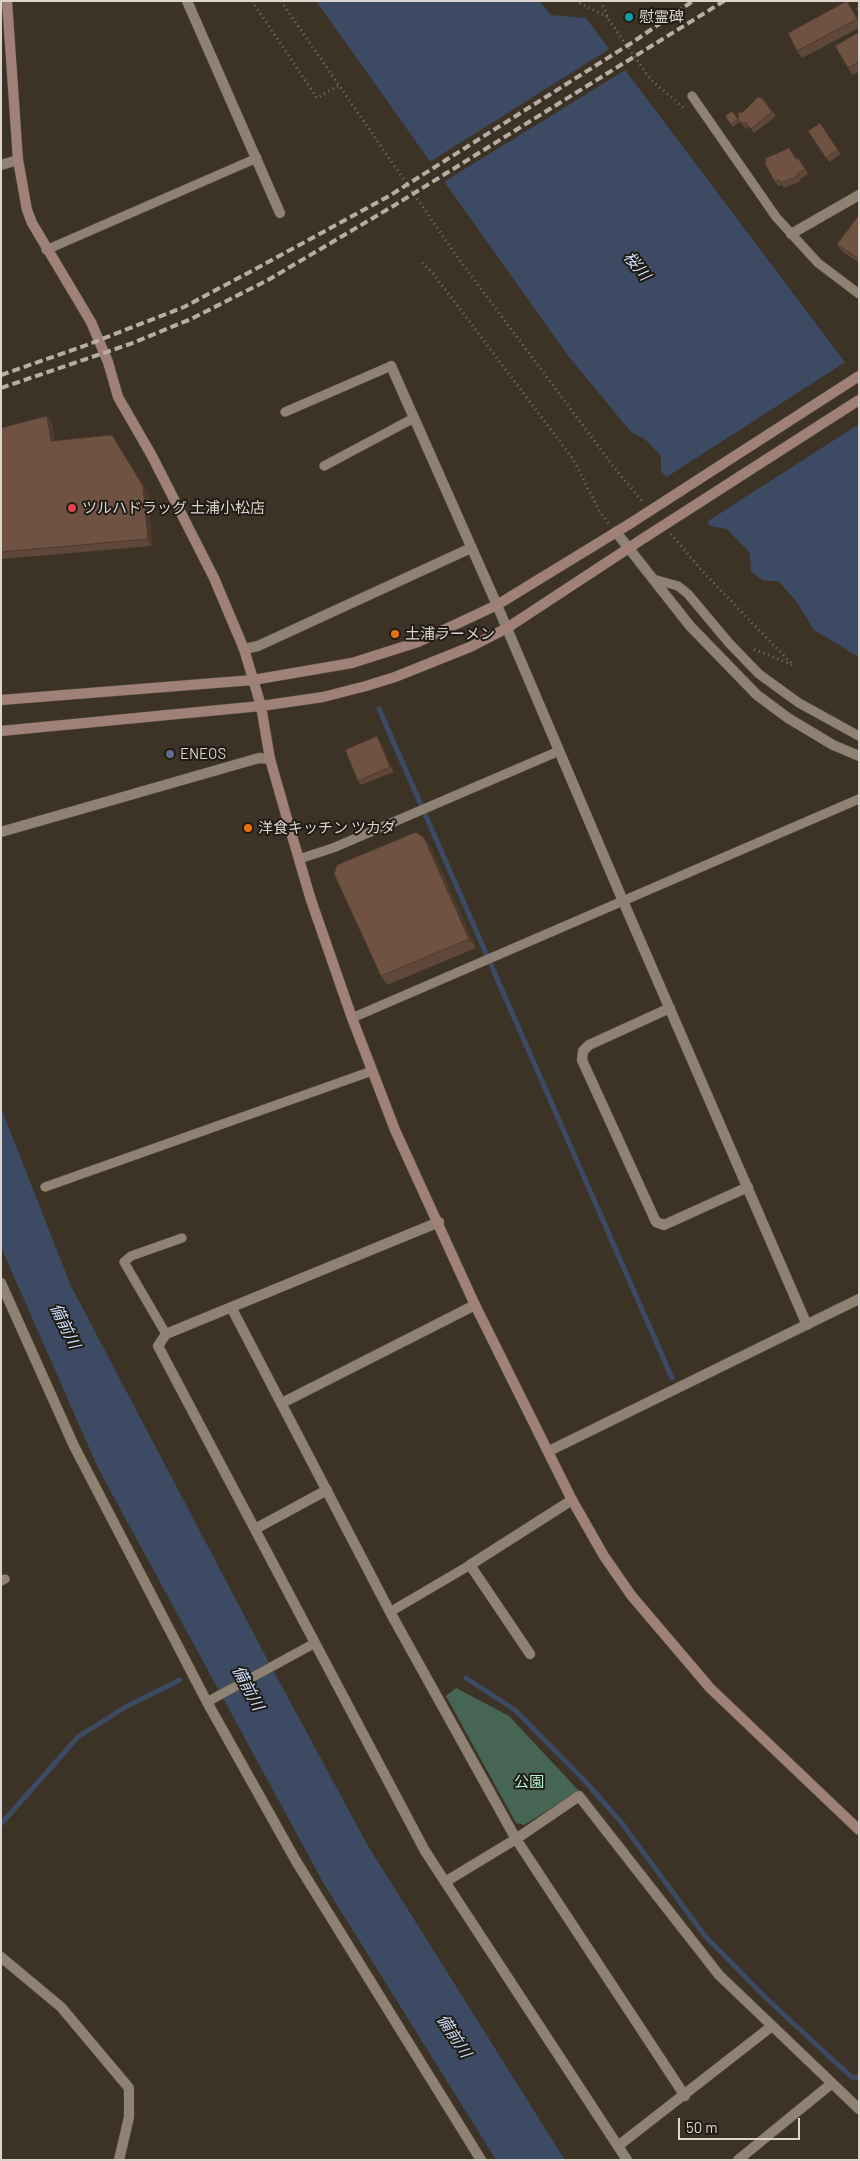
<!DOCTYPE html>
<meta charset="utf-8">
<style>
body{margin:0}
#map{position:relative;width:860px;height:2161px;overflow:hidden;background:#3d3226;font-family:Barlow,sans-serif}
canvas{display:block}
.frame{position:absolute;inset:0;border:2px solid #dcd5cd;pointer-events:none}
.scale{position:absolute;left:678px;top:2118px;width:122px;height:22px;box-sizing:border-box;border:2px solid #dcd5cd;border-top:0;padding-left:6px;font-size:15px;line-height:18px;white-space:nowrap;color:#dcd5cd;-webkit-text-stroke:4px #201b15;paint-order:stroke}
</style>
<div id="map">
<canvas width="860" height="2161"></canvas>
<div class="frame"></div>
<div class="scale">50 m</div>
</div>
<script>
const g = document.querySelector('canvas').getContext('2d');
g.lineJoin = 'round';
function paint(path, color) { g.fillStyle = color; g.fill(path, 'evenodd'); }
const shape = rows => new Path2D(rows.map(r => 'M' + r).join(''));
function trace(path, color, width, dash) { g.strokeStyle = color; g.lineWidth = width; g.lineCap = dash ? 'butt' : 'round'; g.setLineDash(dash || []); g.stroke(path); }
function label(font, color, halo, rows, align = 'center') {
  g.font = font + ' Barlow,"Noto Sans JP",sans-serif'; g.lineWidth = 4; g.setLineDash([]); g.textBaseline = 'middle'; g.strokeStyle = halo; g.fillStyle = color; for (const [text, x, y, turn = 0] of rows) {
    g.save(); g.translate(x, y); g.rotate((+turn || 0) * Math.PI / 180); g.textAlign = isNaN(turn) ? turn : align; if (halo) g.strokeText(text, 0, 0); g.fillText(text, 0, 0); g.restore();
  }
}
paint(shape([
 [456,1688,509,1716,579,1791,524,1825,516,1823,446,1696]
]), '#466555');
paint(shape([
 [316,1,539,1,551,15,586,18,859,381,859,657,814,630,796,601,778,581,764,581,751,572,750,553,727,529,711,526,661,471,661,456,645,439,631,432,569,357],
 [1,1108,71,1286,265,1655,368,1846,565,2160,496,2160,324,1884,98,1468,1,1247]
]), '#3c4a64');
paint(shape([
 [611,48,627,69,442,183,428,163],
 [847,361,859,377,859,424,705,523,665,478]
]), '#3d3226');
trace(shape([
 [379,709,672,1378],
 [466,1678,515,1710,583,1779,621,1822,705,1936,766,1998,835,2062,853,2078,859,2077],
 [1,1824,78,1737,127,1706,180,1680]
]), '#3c4a64', 5);
const lane = shape([
 [692,96,776,217,818,263,859,294],
 [46,250,257,158],
 [285,412,391,366],
 [324,466,414,418],
 [653,579,678,586,688,594,729,643,759,674,799,703,859,736],
 [299,859,333,848,559,751],
 [352,1018,859,799],
 [45,1187,372,1071],
 [166,1334,124,1262,131,1256,182,1238],
 [1,1581,5,1579],
 [390,1612,470,1565],
 [207,1702,315,1643]
]);
const street = shape([
 [187,1,280,213],
 [1,165,18,160],
 [791,234,859,195],
 [391,366,497,605,623,901,807,1325],
 [616,532,690,626,757,695,788,718,833,745,859,756],
 [244,649,258,646,471,548],
 [1,832,259,758,270,759],
 [670,1008,589,1045,583,1051,582,1060,656,1222,664,1225,748,1187],
 [439,1222,166,1334,158,1346,425,1851,627,2160],
 [1,1283,74,1446,207,1702,296,1861,481,2160],
 [231,1307,390,1612,516,1839,685,2096],
 [282,1403,475,1305],
 [549,1451,859,1299],
 [255,1529,327,1490],
 [530,1654,470,1565,572,1500],
 [445,1882,516,1839,579,1796,719,1975,859,2109],
 [1,1957,61,2007,129,2088,129,2117,119,2160],
 [618,2146,772,2026],
 [738,2160,831,2084]
]);
const secondary = shape([
 [7,1,18,160,27,210,32,223,91,322,108,362,118,397,152,456,214,578,244,649,261,706,270,759,290,829,311,900,352,1018,395,1130,475,1305,572,1500,604,1556,631,1595,710,1688,859,1830],
 [1,700,253,680,352,663,418,642,497,605,631,523],
 [1,731,261,706,323,697,366,686,395,677,470,647,507,628,644,538]
]);
trace(lane, '#574e43', 10);
trace(street, '#574e43', 11);
trace(secondary, '#574e43', 11);
trace(shape([
 [252,1,317,98,338,86],
 [281,1,453,251,613,466,642,501],
 [575,1,608,17],
 [601,1,609,20,651,80,686,110],
 [422,263,432,272,573,459,600,512,609,524],
 [671,534,703,572,793,665,753,649]
]), '#7b7267', 3, [1, 4]);
trace(lane, '#8f8274', 9);
trace(street, '#8f8274', 10);
trace(secondary, '#a08178', 10);
trace(shape([
 [1,375,84,346,184,307,261,266,389,196,633,42,693,1],
 [1,388,130,344,191,319,268,280,395,205,724,1]
]), '#b6aea5', 4, [8, 4]);
const secondaryBridge = shape([
 [631,523,859,376],
 [644,538,859,400]
]);
trace(secondaryBridge, '#574e43', 11, []);
trace(secondaryBridge, '#a08178', 10);
paint(shape([
 [847,1,852,9,859,21,859,28,802,58,797,51],
 [859,32,859,72,852,75,848,68],
 [762,98,776,116,754,133,749,126,746,129,737,118,743,112],
 [732,111,740,122,733,127,725,116],
 [820,123,841,154,829,162,808,131],
 [789,148,796,159,802,163,808,174,800,179,801,181,784,188,782,185,779,186,775,182],
 [859,215,859,263,842,251,837,244],
 [47,416,52,423,54,441,116,442,148,493,152,546,1,559,1,428],
 [380,741,394,772,361,785,358,781],
 [424,838,431,847,476,948,387,985,381,976]
]), '#5f4739');
paint(shape([
 [47,416,52,423,56,448,51,441],
 [112,435,148,493,152,546,148,539],
 [377,736,380,741,394,772,390,767],
 [424,838,431,847,476,948,469,939]
]), '#4e392e');
const building = shape([
 [847,1,857,19,797,51,788,33,847,1],
 [859,6,859,13,856,8,859,6],
 [859,32,859,62,848,68,835,46,859,32],
 [758,97,762,98,772,112,751,129,745,122,742,124,737,118,739,116,737,113,743,112,758,97],
 [732,111,738,119,731,125,725,116,732,111],
 [820,123,838,150,826,158,808,131,820,123],
 [789,148,796,159,798,158,805,169,797,174,798,176,781,183,779,180,775,182,765,164,766,158,789,148],
 [859,215,859,259,837,244,859,215],
 [47,416,51,441,112,435,143,486,148,539,1,552,1,428,47,416],
 [377,736,390,767,358,781,345,750,377,736],
 [416,832,424,838,469,939,381,976,334,874,337,865,416,832]
]);
paint(building, '#6f5242');
trace(building, '#4e392e', 1);
for (const [x, y, r, color] of [
 [629,17,5,"#0f9aa8"],
 [72,508,5,"#e0444e"],
 [395,634,5,"#e8710a"],
 [170,754,5,"#5c6f8a"],
 [248,828,5,"#e8710a"]
]) { const dot = new Path2D(); dot.arc(x, y, r, 0, 2 * Math.PI); g.fillStyle = color; g.fill(dot); trace(dot, '#201b15', 2); }
label('15px', '#dcd5cd', '#201b15', [
 ["慰霊碑",639,17],
 ["ツルハドラッグ 土浦小松店",82,508],
 ["土浦ラーメン",405,634],
 ["ENEOS",180,754],
 ["洋食キッチン ツカダ",258,828]
], 'left');
label('15px', '#b5f3d2', '#201b15', [
 ["公園",529,1782]
]);
label('italic 16px', '#cddefd', '#201b15', [
 ["桜川",637,266,51],
 ["備前川",65,1326,64],
 ["備前川",248,1688,62],
 ["備前川",454,2036,57]
]);
</script>
